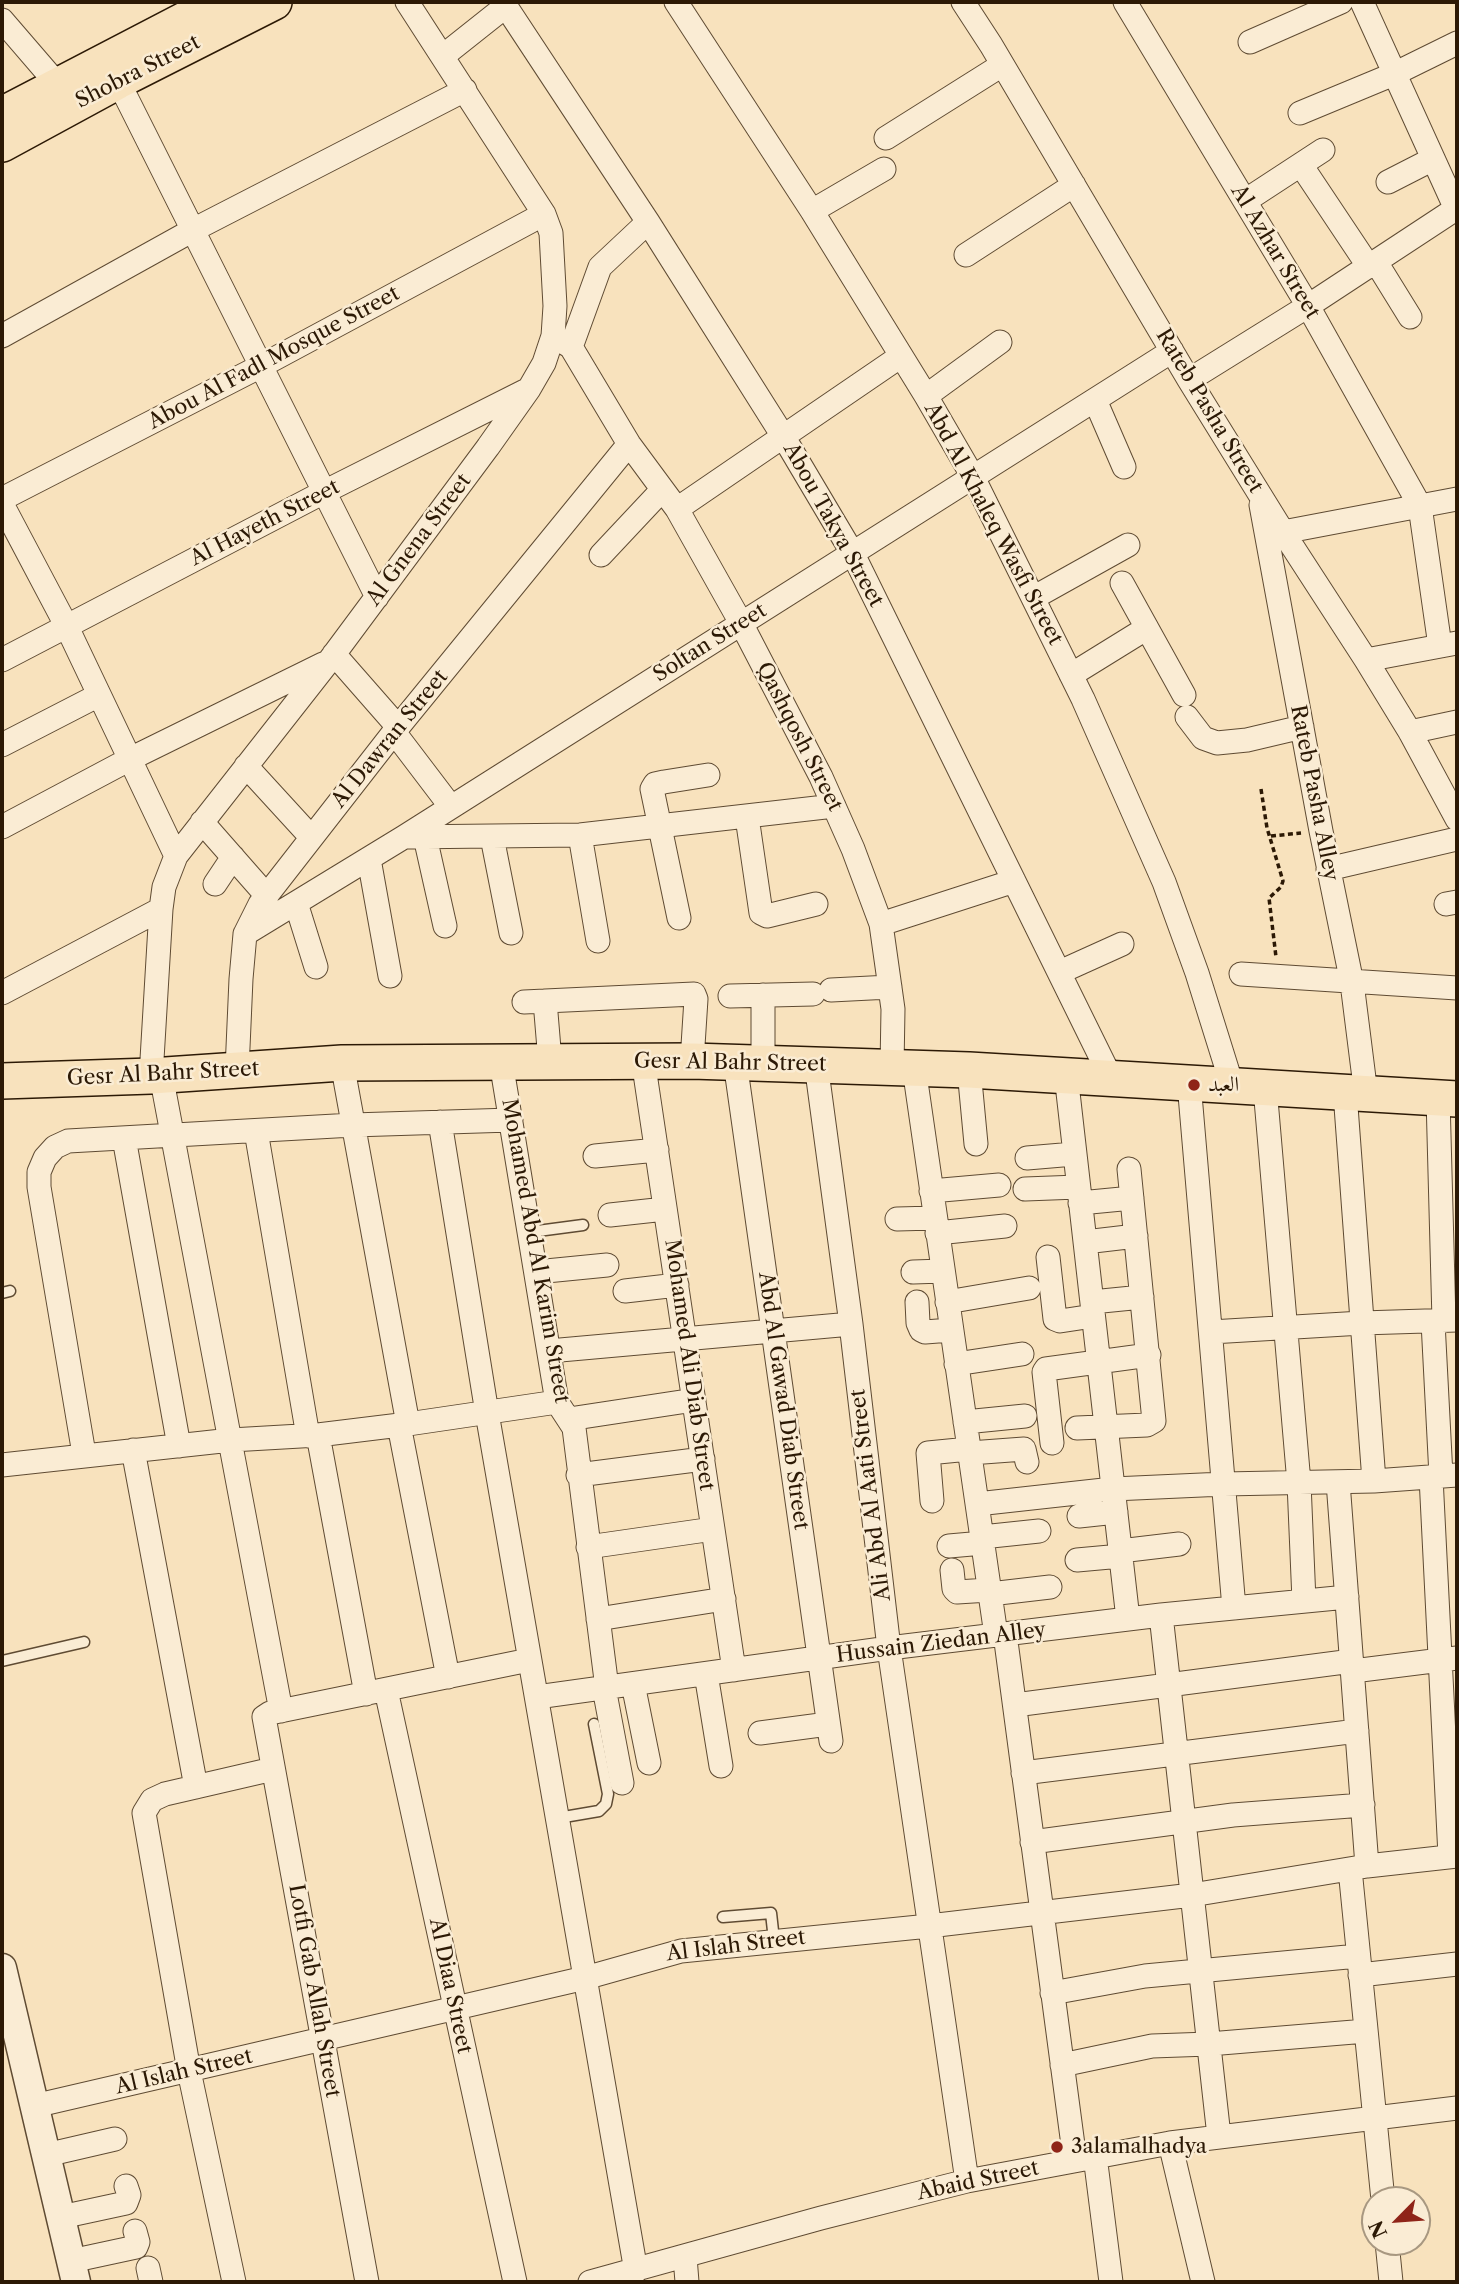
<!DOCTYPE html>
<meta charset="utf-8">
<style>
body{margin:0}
#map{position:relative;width:1459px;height:2284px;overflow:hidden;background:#f8e2bd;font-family:"Libre Caslon Text",serif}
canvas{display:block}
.frame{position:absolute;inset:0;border:4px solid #2c1905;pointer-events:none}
.north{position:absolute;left:1361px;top:2186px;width:70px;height:70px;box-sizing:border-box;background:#faecd4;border:2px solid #a89881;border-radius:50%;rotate:245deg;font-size:19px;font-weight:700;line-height:28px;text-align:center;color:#2c1905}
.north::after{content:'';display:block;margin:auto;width:24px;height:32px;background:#8f2418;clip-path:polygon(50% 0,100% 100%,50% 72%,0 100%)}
</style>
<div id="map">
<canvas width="1459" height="2284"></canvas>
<div class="frame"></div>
<div class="north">N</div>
</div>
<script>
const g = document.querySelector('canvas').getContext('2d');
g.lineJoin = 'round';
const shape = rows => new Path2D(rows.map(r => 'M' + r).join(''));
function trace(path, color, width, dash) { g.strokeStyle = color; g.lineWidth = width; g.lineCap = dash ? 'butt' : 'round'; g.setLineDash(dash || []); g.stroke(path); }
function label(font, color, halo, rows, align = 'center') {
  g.font = font + ' "Libre Caslon Text",Amiri,serif'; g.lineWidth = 5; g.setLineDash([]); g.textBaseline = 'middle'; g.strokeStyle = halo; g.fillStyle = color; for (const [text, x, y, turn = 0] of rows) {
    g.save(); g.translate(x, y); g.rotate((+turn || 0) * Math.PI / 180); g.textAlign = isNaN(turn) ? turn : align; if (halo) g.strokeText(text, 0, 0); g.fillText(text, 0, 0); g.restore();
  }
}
const service = shape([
 [530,1232,583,1225],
 [2,1293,10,1291],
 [2,1661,84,1642],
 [558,1818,599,1811,606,1804,608,1794,594,1724],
 [723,1917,771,1913,774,1940]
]);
const minor = shape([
 [503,2,648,222,783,436,853,554,1111,1078],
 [676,2,812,211,926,396,973,477,1083,699,1164,882,1197,973,1232,1085],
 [963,2,991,45,1189,380,1283,532,1366,660,1410,732,1457,819],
 [1125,2,1308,306,1420,506,1440,646],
 [1362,2,1456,209],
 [2,20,58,85],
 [1250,42,1341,2],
 [443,56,506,6],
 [118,81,377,597],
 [1300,113,1394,74,1457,43],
 [886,138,1002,65],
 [1301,165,1369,267],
 [1388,182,1433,159],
 [1245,201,1323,150],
 [812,211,884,169],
 [966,255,1074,185],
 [1376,262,1410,317],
 [2,336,193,230,465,90],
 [553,336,571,347,629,444,677,509,741,623,821,777,853,849,881,924,893,1009,892,1067],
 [571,347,600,267,648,222],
 [1189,380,1308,306,1457,208],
 [926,396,1000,342],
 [1095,400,1124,467],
 [2,499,261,366,544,214],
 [2,504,66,625,176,856],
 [1261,505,1321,831,1352,983,1366,1094],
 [677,509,901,356],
 [1283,532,1457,499],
 [601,555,662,490],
 [1122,583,1184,695],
 [1033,598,1128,545],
 [334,654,398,727],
 [2,660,324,492,525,391],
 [1366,660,1457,643],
 [1071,675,1147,628],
 [1187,717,1203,738,1217,743,1247,740,1302,727],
 [394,732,451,807],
 [1410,732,1457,722],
 [2,745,99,695],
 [246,766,311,837],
 [747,817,761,913,767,916,816,904],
 [202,822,267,896],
 [2,827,130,759,323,664],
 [580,835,598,941],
 [404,837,580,835,834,806],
 [425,837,445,926],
 [492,837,511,933],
 [369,859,390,976],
 [1328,869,1457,839],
 [215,884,233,857],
 [296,903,316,967],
 [1446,904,1457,902],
 [679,918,652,789,655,784,664,782,708,775],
 [881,924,1014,881],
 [245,934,404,837,1172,351],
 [1060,972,1122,944],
 [1241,974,1457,988],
 [831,990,890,987],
 [2,993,161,909],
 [763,995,763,1063],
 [730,996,813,994],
 [545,1001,550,1061],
 [524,1002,694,994,696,999,692,1061],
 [643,1060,734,1670],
 [501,1062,557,1402,574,1428,607,1688],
 [735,1062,831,1741],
 [342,1063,408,1424],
 [816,1064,851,1324,889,1648,967,2181],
 [914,1068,996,1635],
 [237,1070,241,979,245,934,260,904,394,732,629,444],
 [969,1070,976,1144],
 [161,1075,281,1711],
 [1066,1075,1128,1619],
 [151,1076,161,909,164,887,176,856,329,661,488,447,529,389,544,363,553,336,555,306,551,233,544,214,407,2],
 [1189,1083,1234,1608],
 [1265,1088,1299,1483,1304,1601],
 [1345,1093,1374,1481],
 [1438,1098,1444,1321],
 [440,1122,487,1413,636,2271],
 [256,1131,308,1436],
 [124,1138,179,1446],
 [595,1156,657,1150],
 [1027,1158,1074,1154],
 [1025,1189,1078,1187],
 [931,1191,999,1185],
 [1080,1203,1132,1198],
 [610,1215,665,1209],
 [897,1219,935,1218],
 [937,1233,1005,1226],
 [1085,1242,1136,1236],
 [1048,1257,1055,1319,1060,1321,1093,1316],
 [536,1272,607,1265],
 [913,1272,943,1271],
 [625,1291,677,1285],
 [917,1302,918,1323,921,1330,925,1332,951,1330],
 [947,1302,1029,1288],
 [1092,1302,1142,1297],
 [1433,1322,1441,1476],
 [1211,1332,1362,1323,1457,1320],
 [549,1351,851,1324],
 [956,1364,1022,1354],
 [569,1419,694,1400],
 [965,1422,1025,1416],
 [399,1425,448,1677],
 [1077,1428,1147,1425,1154,1421,1129,1169],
 [318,1435,366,1694],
 [1052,1443,1044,1372,1046,1369,1149,1355],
 [133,1450,196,1787],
 [970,1453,1024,1449,1027,1462],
 [84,1454,39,1187,39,1172,45,1158,55,1147,68,1141,353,1125,511,1120],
 [2,1465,231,1440,318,1435,408,1424,557,1402],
 [578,1475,703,1459],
 [1431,1477,1450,1856],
 [1338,1482,1367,1866],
 [932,1501,928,1453,969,1449],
 [977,1504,1113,1489,1224,1484,1374,1481,1457,1475],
 [1079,1516,1116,1512],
 [982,1537,1039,1531],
 [949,1546,983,1543],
 [588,1547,713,1529],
 [1120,1551,1179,1544],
 [1077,1560,1121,1556],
 [952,1570,954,1589,957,1592,989,1590],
 [990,1594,1050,1587],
 [1161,1615,1219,2136],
 [598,1619,724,1599],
 [1005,1634,1075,2160],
 [1353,1671,1457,1658],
 [706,1674,721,1766],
 [633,1684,649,1763],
 [604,1688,622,1783],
 [386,1690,515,2282],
 [537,1697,889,1648,1161,1615,1347,1597],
 [1015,1705,1352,1661],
 [760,1733,828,1724],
 [1023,1773,1357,1731],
 [1032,1842,1233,1815,1363,1805],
 [1350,1869,1383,2200],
 [1360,1975,1457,1964],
 [1052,1993,1145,1976,1358,1956],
 [1062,2065,1152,2046,1209,2044,1366,2031],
 [34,2106,585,1978,681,1951,929,1926,1192,1895,1367,1866,1457,1856],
 [1170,2143,1203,2282],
 [46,2155,115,2139],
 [1095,2156,1111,2282],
 [61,2217,126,2203,129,2195,126,2186],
 [1387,2242,1391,2282],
 [685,2257,687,2282],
 [71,2261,136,2247,138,2242,135,2231],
 [148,2268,151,2282],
 [234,2282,189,2071,144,1813,152,1800,165,1794,273,1769],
 [367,2282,264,1717,270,1713,529,1660],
 [590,2282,821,2218,967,2181,1170,2143,1457,2108]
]);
const tertiary = shape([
 [2,1968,76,2282]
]);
const primary = shape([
 [2,115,219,2],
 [2,144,118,81,274,2],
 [2,1081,151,1076,342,1063,692,1061,969,1070,1457,1099]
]);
trace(service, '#5f4b33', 13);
trace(minor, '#5f4b33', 25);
trace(tertiary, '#5f4b33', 31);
trace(primary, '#2c1905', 38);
trace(shape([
 [1261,789,1267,828,1283,881,1281,887,1269,898,1276,957],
 [1271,836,1301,833]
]), '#2c1905', 3.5, [5, 3.5]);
trace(service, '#faecd4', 10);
trace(minor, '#faecd4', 23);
trace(tertiary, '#faecd4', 28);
trace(primary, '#f8e2bd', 35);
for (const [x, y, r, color] of [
 [1194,1085,7,"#8f2418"],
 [1057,2147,7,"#8f2418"]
]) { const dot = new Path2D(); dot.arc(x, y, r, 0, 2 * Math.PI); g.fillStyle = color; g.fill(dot); trace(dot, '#faecd4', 2.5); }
label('21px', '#2c1905', '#faecd4', [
 ["Shobra Street",138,72,-27],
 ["Al Azhar Street",1275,252,59],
 ["Abou Al Fadl Mosque Street",274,358,-28],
 ["Rateb Pasha Street",1209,411,59],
 ["Al Hayeth Street",265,523,-27],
 ["Abd Al Khaleq Wasfi Street",993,524,62],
 ["Abou Takya Street",833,525,61],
 ["Al Gnena Street",419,540,-53],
 ["Soltan Street",710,643,-32],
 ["Qashqosh Street",799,737,63],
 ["Al Dawran Street",390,739,-51],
 ["Rateb Pasha Alley",1314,793,79],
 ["Gesr Al Bahr Street",730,1063,1],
 ["Gesr Al Bahr Street",163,1074,-3],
 ["Mohamed Abd Al Karim Street",535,1251,80],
 ["Mohamed Ali Diab Street",689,1365,82],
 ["Abd Al Gawad Diab Street",783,1401,82],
 ["Ali Abd Al Aati Street",871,1495,-97],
 ["Hussain Ziedan Alley",941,1643,-7],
 ["Al Islah Street",736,1946,-7],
 ["Al Diaa Street",450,1986,78],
 ["Lotfi Gab Allah Street",314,1991,80],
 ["Al Islah Street",184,2072,-13],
 ["Abaid Street",978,2181,-12]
]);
label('21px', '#2c1905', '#faecd4', [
 ["العبد",1208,1085],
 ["3alamalhadya",1071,2147]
], 'left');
</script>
